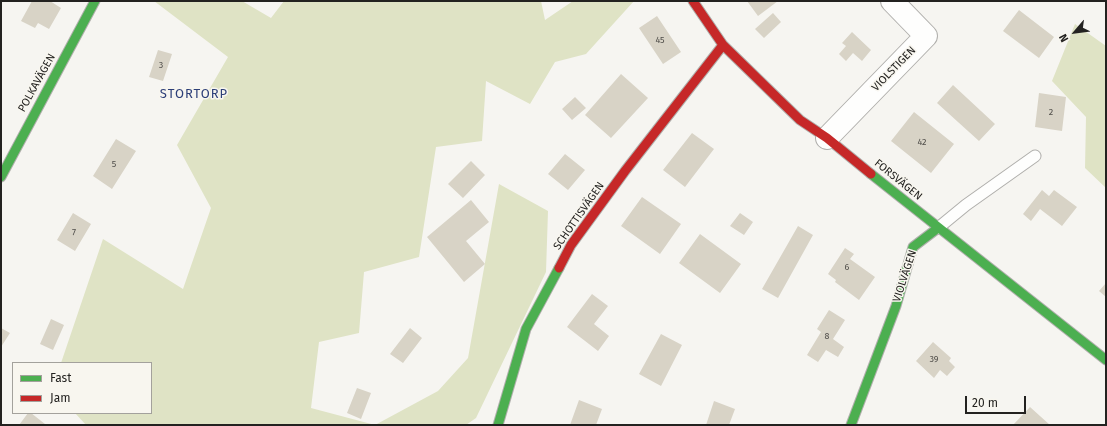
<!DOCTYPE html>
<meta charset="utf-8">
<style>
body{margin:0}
#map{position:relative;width:1107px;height:426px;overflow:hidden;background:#f6f5f1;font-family:"Fira Sans",sans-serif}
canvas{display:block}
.frame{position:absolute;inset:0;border:2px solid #232220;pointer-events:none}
.legend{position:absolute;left:12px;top:362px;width:140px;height:52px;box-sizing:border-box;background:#f8f6ef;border:1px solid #a3a19c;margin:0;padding:5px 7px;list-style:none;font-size:12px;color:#232220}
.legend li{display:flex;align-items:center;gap:8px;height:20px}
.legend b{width:20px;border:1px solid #a3a19c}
.north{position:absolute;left:1055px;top:12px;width:40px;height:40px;-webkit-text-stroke:3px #f8f6ef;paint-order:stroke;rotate:242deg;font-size:11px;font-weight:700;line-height:16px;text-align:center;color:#232220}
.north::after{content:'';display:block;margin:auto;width:14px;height:18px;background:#232220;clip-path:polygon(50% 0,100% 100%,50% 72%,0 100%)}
.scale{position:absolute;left:965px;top:396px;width:61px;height:18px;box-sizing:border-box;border:2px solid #232220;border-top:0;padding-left:5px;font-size:12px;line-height:14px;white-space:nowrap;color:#232220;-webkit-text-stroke:3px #f8f6ef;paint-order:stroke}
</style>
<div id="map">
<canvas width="1107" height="426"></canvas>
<div class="frame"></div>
<ul class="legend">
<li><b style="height:5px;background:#4caf50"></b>Fast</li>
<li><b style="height:5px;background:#c62828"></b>Jam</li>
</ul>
<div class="north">N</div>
<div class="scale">20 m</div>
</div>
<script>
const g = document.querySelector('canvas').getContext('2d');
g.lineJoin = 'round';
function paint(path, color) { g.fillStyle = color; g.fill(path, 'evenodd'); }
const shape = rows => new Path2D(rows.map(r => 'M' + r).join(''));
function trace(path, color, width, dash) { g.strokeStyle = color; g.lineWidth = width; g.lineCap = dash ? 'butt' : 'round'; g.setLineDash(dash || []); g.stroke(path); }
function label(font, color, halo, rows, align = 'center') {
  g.font = font + ' "Fira Sans",sans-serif'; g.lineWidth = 3; g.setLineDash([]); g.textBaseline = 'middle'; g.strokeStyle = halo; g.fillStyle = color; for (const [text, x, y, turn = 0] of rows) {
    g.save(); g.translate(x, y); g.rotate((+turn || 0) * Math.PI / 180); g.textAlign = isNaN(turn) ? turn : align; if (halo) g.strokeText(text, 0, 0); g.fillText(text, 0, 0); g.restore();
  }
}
paint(shape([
 [154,1,242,1,271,18,284,1,541,1,545,20,573,1,634,1,586,54,555,62,530,104,486,81,482,141,436,147,419,257,364,272,359,333,319,342,311,408,375,425,438,391,468,358,499,184,548,211,546,272,476,418,466,425,86,425,75,413,151,413,151,363,61,363,103,239,183,289,211,208,177,145,228,57],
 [1075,24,1106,46,1106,188,1085,168,1086,117,1052,81]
]), '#dfe3c5');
paint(shape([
 [32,1,50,1,61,8,49,29,38,23,35,28,21,21],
 [747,1,778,1,758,16],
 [1019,10,1054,37,1039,58,1003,31],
 [773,13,781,22,764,38,755,29],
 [657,16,681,52,663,64,639,28],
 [852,32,871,50,862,61,853,53,846,61,839,54,846,46,842,43],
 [158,50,172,54,163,81,149,77],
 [621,74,648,98,611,138,585,115],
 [953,85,995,124,979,141,937,103],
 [1039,93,1066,97,1062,131,1035,127],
 [575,97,586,108,572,120,562,109],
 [914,112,954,144,931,173,891,141],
 [692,133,714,149,685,187,663,170],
 [116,139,136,151,112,189,93,176],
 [565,154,585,170,568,190,548,174],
 [471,161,485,175,463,198,448,184],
 [1042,190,1049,196,1054,190,1077,207,1062,226,1040,209,1031,221,1023,214],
 [642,197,681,224,660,254,621,226],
 [471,200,489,222,466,241,485,264,464,282,427,237],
 [73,213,91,224,75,251,57,240],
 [740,213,753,222,744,235,730,226],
 [798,226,813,235,778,298,762,289],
 [700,234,741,264,720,293,679,263],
 [845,248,854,254,850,259,875,277,859,300,835,282,836,280,828,274],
 [1106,283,1106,297,1099,291],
 [592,294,608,306,594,324,609,336,598,351,567,327],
 [829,310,845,320,833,339,844,347,838,357,826,350,818,362,807,355,821,332,817,329],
 [51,319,64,325,53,350,40,344],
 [1,328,10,333,1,347],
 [410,328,422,338,403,363,390,354],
 [661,334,682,345,661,386,639,374],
 [933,342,951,358,949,361,955,367,947,376,940,370,934,378,916,361],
 [357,388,371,393,361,419,347,413],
 [579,400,602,409,596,425,570,425],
 [714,401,735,409,729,425,706,425],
 [1030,407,1050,425,1013,425],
 [28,413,31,413,45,424,44,425,19,425]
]), '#d8d3c6');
const lane = shape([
 [938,228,966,205,1035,156]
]);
const street = shape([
 [827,138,926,36,892,1]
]);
const fast = shape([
 [871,174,1106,360],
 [1,177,95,1],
 [498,425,526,329,559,268],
 [851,425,896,306,913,247,938,228]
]);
const jam = shape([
 [693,1,723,45,800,120,827,138,871,174],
 [559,268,571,245,625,171,723,45]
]);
trace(lane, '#b0afac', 13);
trace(street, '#b0afac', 24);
trace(fast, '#b0afac', 11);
trace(jam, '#b0afac', 11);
trace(lane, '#fefefd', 11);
trace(street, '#fefefd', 22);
trace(fast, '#4caf50', 9);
trace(jam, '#c62828', 9);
label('9px', '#504e4a', null, [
 ["45",660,40],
 ["3",161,65],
 ["2",1051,112],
 ["42",922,142],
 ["5",114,164],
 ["7",74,232],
 ["6",847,267],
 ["8",827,336],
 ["39",934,359]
]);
label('11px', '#232220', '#f8f6ef', [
 ["VIOLSTIGEN",894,69,-46],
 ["POLKAVÄGEN",37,83,-61],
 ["FORSVÄGEN",898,180,39],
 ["SCHOTTISVÄGEN",579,216,-55],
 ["VIOLVÄGEN",905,276,-72]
]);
g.letterSpacing = '1px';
label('13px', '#2d3f78', '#f8f6ef', [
 ["STORTORP",194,94]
]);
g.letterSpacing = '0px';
</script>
